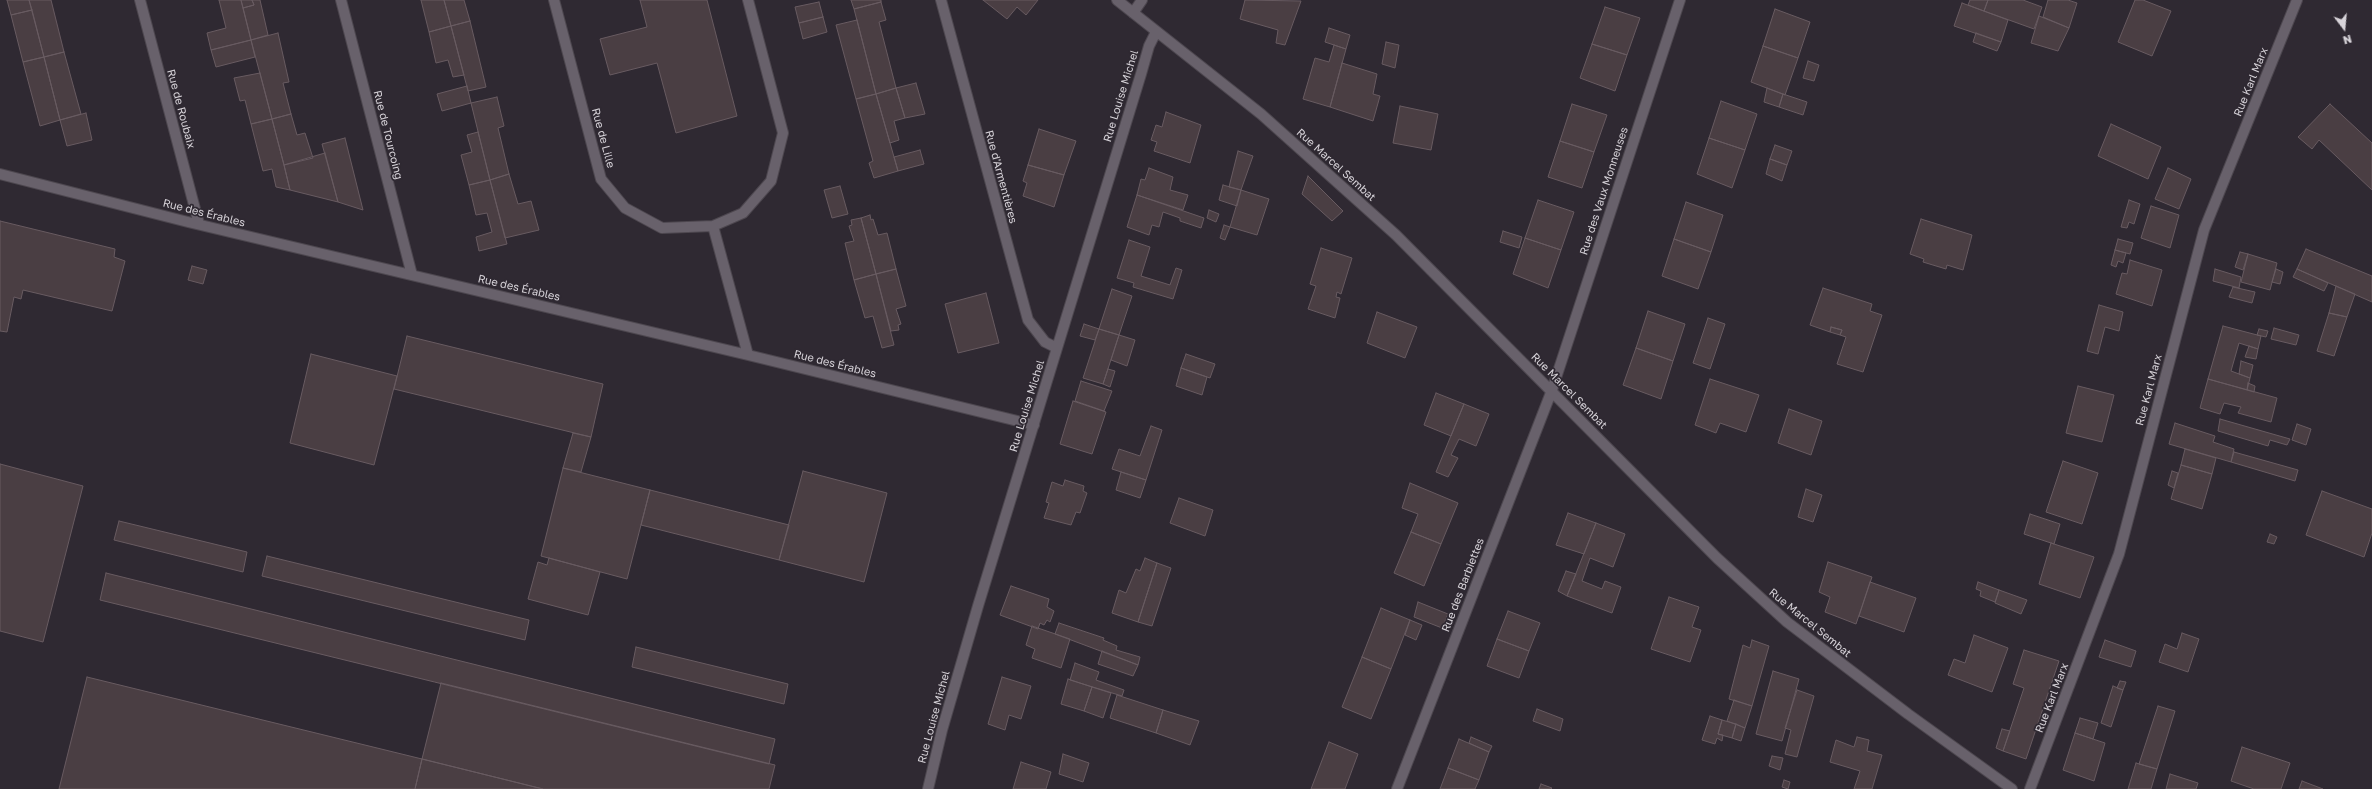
<!DOCTYPE html>
<meta charset="utf-8">
<style>
body{margin:0}
#map{position:relative;width:2372px;height:789px;overflow:hidden;background:#2f2932;font-family:"Golos Text",sans-serif}
canvas{display:block}
.north{position:absolute;left:2324px;top:8px;width:40px;height:40px;-webkit-text-stroke:3px #2f2932;paint-order:stroke;rotate:164deg;font-size:11px;font-weight:700;line-height:16px;text-align:center;color:#d7d3d9}
.north::after{content:'';display:block;margin:auto;width:14px;height:18px;background:#d7d3d9;clip-path:polygon(50% 0,100% 100%,50% 72%,0 100%)}
</style>
<div id="map">
<canvas width="2372" height="789"></canvas>
<div class="north">N</div>
</div>
<script>
const g = document.querySelector('canvas').getContext('2d');
g.lineJoin = 'round';
function paint(path, color) { g.fillStyle = color; g.fill(path, 'evenodd'); }
const shape = rows => new Path2D(rows.map(r => 'M' + r).join(''));
function trace(path, color, width, dash) { g.strokeStyle = color; g.lineWidth = width; g.lineCap = dash ? 'butt' : 'round'; g.setLineDash(dash || []); g.stroke(path); }
function label(font, color, halo, rows, align = 'center') {
  g.font = font + ' "Golos Text",sans-serif'; g.lineWidth = 3.5; g.setLineDash([]); g.textBaseline = 'middle'; g.strokeStyle = halo; g.fillStyle = color; for (const [text, x, y, turn = 0] of rows) {
    g.save(); g.translate(x, y); g.rotate((+turn || 0) * Math.PI / 180); g.textAlign = isNaN(turn) ? turn : align; if (halo) g.strokeText(text, 0, 0); g.fillText(text, 0, 0); g.restore();
  }
}
const building = shape([
 [7,0,29,0,32,10,11,15,7,0],
 [29,0,51,0,64,52,44,57,29,0],
 [219,0,241,0,251,40,211,50,207,33,226,28,219,0],
 [241,0,252,0,254,5,243,8,241,0],
 [252,0,260,0,268,35,251,40,243,8,254,5,252,0],
 [421,0,444,0,451,26,429,32,421,0],
 [444,0,464,0,470,21,451,26,444,0],
 [640,0,707,0,737,116,676,133,657,63,610,75,600,39,647,27,640,0],
 [851,0,881,0,881,2,854,9,851,0],
 [983,0,1038,0,1026,15,1017,7,1007,19,983,0],
 [1245,0,1301,1,1285,45,1276,43,1278,30,1240,19,1245,0],
 [1970,0,1988,0,1984,11,1968,5,1970,0],
 [1988,0,2023,0,2042,7,2034,29,1984,11,1988,0],
 [2048,0,2068,0,2077,3,2069,28,2043,17,2048,0],
 [2135,0,2143,0,2171,11,2152,56,2118,42,2135,0],
 [819,2,823,17,799,23,795,7,819,2],
 [881,2,886,20,879,22,896,88,876,94,854,9,881,2],
 [1962,3,2008,20,2001,42,1954,26,1962,3],
 [1605,7,1640,18,1627,55,1592,44,1605,7],
 [1775,9,1810,22,1798,58,1763,46,1775,9],
 [32,10,44,57,23,62,11,15,32,10],
 [2039,16,2069,28,2058,51,2031,43,2039,16],
 [823,17,827,32,803,39,799,23,823,17],
 [857,20,876,94,856,99,836,25,857,20],
 [470,21,486,87,468,91,451,26,470,21],
 [451,26,464,75,453,77,448,60,436,63,429,32,451,26],
 [1329,28,1350,35,1346,49,1325,42,1329,28],
 [278,33,289,82,283,83,291,114,272,119,251,40,278,33],
 [1976,33,2001,42,1997,51,1973,42,1976,33],
 [251,40,255,57,216,67,211,50,251,40],
 [1386,42,1399,45,1395,68,1382,64,1386,42],
 [1592,44,1627,55,1615,91,1580,78,1592,44],
 [1334,45,1346,49,1330,107,1303,99,1315,58,1329,62,1334,45],
 [1763,46,1798,58,1785,95,1751,82,1763,46],
 [64,52,81,114,60,120,44,57,64,52],
 [44,57,60,120,40,126,23,62,44,57],
 [1808,61,1819,65,1814,81,1803,78,1808,61],
 [1342,63,1377,74,1373,94,1380,96,1373,121,1330,107,1342,63],
 [260,73,272,119,251,124,245,100,240,101,234,78,260,73],
 [916,83,925,114,905,118,896,88,916,83],
 [467,86,471,103,442,111,437,94,467,86],
 [896,88,905,118,894,121,899,140,890,143,876,94,896,88],
 [1767,88,1783,94,1779,107,1764,102,1767,88],
 [876,94,898,171,874,178,869,163,873,161,856,99,876,94],
 [1783,94,1807,102,1803,115,1779,107,1783,94],
 [497,97,504,126,498,128,509,174,490,180,471,103,497,97],
 [1721,101,1757,114,1745,150,1709,138,1721,101],
 [1572,104,1607,115,1594,152,1560,141,1572,104],
 [2330,104,2372,143,2372,190,2319,140,2312,149,2298,137,2330,104],
 [1400,106,1438,114,1431,150,1393,143,1400,106],
 [1166,112,1201,125,1190,163,1154,151,1157,142,1151,140,1156,125,1162,127,1166,112],
 [86,113,92,140,67,146,60,120,86,113],
 [291,114,297,135,305,133,313,158,284,165,272,119,291,114],
 [272,119,284,165,290,190,276,187,272,169,263,171,251,124,272,119],
 [2111,124,2161,147,2148,179,2098,156,2111,124],
 [1039,129,1076,141,1064,175,1028,165,1039,129],
 [478,132,490,180,469,185,461,155,472,152,467,135,478,132],
 [345,138,363,210,338,202,322,144,345,138],
 [1709,138,1745,150,1732,188,1697,174,1709,138],
 [1560,141,1594,152,1582,188,1548,177,1560,141],
 [1775,145,1792,151,1787,165,1770,159,1775,145],
 [920,150,924,164,898,171,894,157,920,150],
 [1238,151,1253,156,1241,190,1229,187,1238,151],
 [325,153,338,202,290,190,284,165,325,153],
 [1770,159,1787,165,1782,181,1766,174,1770,159],
 [1028,165,1064,175,1054,207,1023,196,1027,183,1023,181,1028,165],
 [1149,168,1173,177,1170,190,1188,195,1183,210,1137,195,1141,179,1145,180,1149,168],
 [2168,168,2191,179,2179,209,2155,199,2168,168],
 [509,174,518,204,531,201,539,230,505,238,490,180,509,174],
 [1308,176,1343,211,1332,221,1302,194,1308,176],
 [490,180,507,244,479,251,476,237,492,232,487,213,476,215,469,185,490,180],
 [1223,185,1241,190,1237,206,1219,200,1223,185],
 [840,186,848,214,832,218,824,190,840,186],
 [1241,190,1269,199,1257,235,1230,227,1241,190],
 [1137,195,1204,218,1201,228,1180,221,1180,218,1163,212,1159,227,1152,225,1149,235,1127,227,1137,195],
 [1538,200,1574,212,1561,250,1525,238,1538,200],
 [2129,200,2140,204,2134,224,2129,222,2127,228,2121,227,2129,200],
 [1686,202,1723,215,1711,252,1674,239,1686,202],
 [2151,206,2179,215,2170,248,2141,238,2151,206],
 [1209,210,1219,214,1216,222,1207,218,1209,210],
 [870,215,871,220,873,219,878,235,887,233,896,269,876,274,861,218,870,215],
 [861,218,876,274,854,280,845,243,854,241,849,226,852,225,851,220,861,218],
 [1921,219,1972,235,1963,270,1947,265,1946,269,1923,262,1924,259,1910,254,1921,219],
 [0,221,115,249,114,257,125,261,112,311,23,290,21,299,14,297,7,332,0,331,0,221],
 [1224,225,1230,227,1225,240,1220,238,1224,225],
 [1503,231,1522,237,1519,248,1500,242,1503,231],
 [1525,238,1561,250,1548,288,1513,274,1525,238],
 [1674,239,1711,252,1698,289,1662,276,1674,239],
 [2118,239,2133,243,2130,254,2115,250,2118,239],
 [1129,240,1150,247,1141,276,1170,285,1176,268,1182,270,1173,299,1133,287,1134,283,1117,278,1129,240],
 [1321,248,1352,258,1341,294,1337,292,1336,297,1340,298,1335,318,1308,309,1316,286,1310,284,1321,248],
 [2306,249,2372,276,2372,302,2297,269,2306,249],
 [2115,250,2126,253,2123,263,2118,261,2116,267,2111,265,2115,250],
 [2240,252,2248,254,2243,270,2235,267,2240,252],
 [2248,254,2277,263,2270,290,2241,282,2248,254],
 [2130,260,2162,270,2152,306,2116,294,2122,273,2127,274,2130,260],
 [192,266,207,270,203,284,188,280,192,266],
 [896,269,906,306,896,309,901,324,898,325,899,330,891,331,876,274,896,269],
 [2215,269,2241,277,2239,288,2213,281,2215,269],
 [2276,269,2283,272,2280,284,2272,282,2276,269],
 [2297,269,2328,283,2324,291,2293,277,2297,269],
 [876,274,894,345,882,348,873,316,865,318,854,280,876,274],
 [2336,286,2355,294,2347,317,2329,313,2336,286],
 [2233,287,2255,292,2252,303,2229,297,2233,287],
 [1823,288,1872,304,1870,311,1882,315,1863,372,1837,364,1846,337,1840,335,1842,330,1831,327,1830,332,1810,325,1823,288],
 [1112,289,1132,296,1119,335,1099,329,1112,289],
 [986,293,999,343,958,353,945,304,986,293],
 [2099,305,2123,312,2119,331,2105,327,2098,354,2087,351,2099,305],
 [1648,311,1685,324,1673,361,1636,348,1648,311],
 [1377,312,1417,327,1405,358,1367,343,1377,312],
 [2329,313,2347,317,2334,356,2317,351,2329,313],
 [1708,318,1725,324,1710,369,1693,363,1708,318],
 [1084,324,1099,329,1095,340,1080,336,1084,324],
 [2223,326,2261,336,2258,349,2239,343,2231,371,2250,378,2247,390,2208,379,2223,326],
 [1831,327,1842,330,1840,335,1830,332,1831,327],
 [2274,328,2299,335,2296,345,2271,339,2274,328],
 [1099,329,1119,335,1103,384,1083,378,1099,329],
 [2259,329,2268,331,2266,337,2257,335,2259,329],
 [1119,335,1135,340,1127,366,1111,360,1119,335],
 [407,336,603,384,591,437,394,389,407,336],
 [2249,346,2258,349,2256,359,2245,357,2249,346],
 [1636,348,1673,361,1661,399,1623,385,1636,348],
 [311,354,397,376,374,465,290,443,311,354],
 [1186,354,1215,364,1210,378,1181,368,1186,354],
 [2241,361,2253,365,2250,378,2239,374,2241,361],
 [1181,368,1207,377,1202,395,1176,386,1181,368],
 [1108,369,1115,371,1110,387,1103,384,1108,369],
 [1710,379,1759,395,1746,432,1720,423,1716,433,1695,425,1710,379],
 [2208,379,2277,398,2271,422,2238,413,2241,407,2224,403,2220,414,2200,408,2208,379],
 [1081,381,1112,391,1104,411,1075,401,1081,381],
 [2248,383,2255,386,2254,392,2247,390,2248,383],
 [2078,386,2114,395,2102,442,2066,433,2078,386],
 [1436,393,1464,404,1451,436,1424,425,1436,393],
 [1073,401,1106,412,1092,454,1060,444,1073,401],
 [1464,404,1489,414,1476,446,1459,439,1451,455,1458,458,1448,477,1436,472,1464,404],
 [1789,409,1822,421,1811,455,1778,443,1789,409],
 [2220,419,2290,439,2287,445,2270,440,2268,446,2218,431,2220,419],
 [2175,423,2215,436,2213,442,2234,449,2231,462,2169,444,2175,423],
 [2297,424,2311,429,2306,445,2292,440,2297,424],
 [1151,426,1162,430,1146,480,1112,469,1119,449,1140,456,1151,426],
 [573,433,591,437,581,472,563,468,573,433],
 [2185,449,2216,458,2212,474,2181,465,2185,449],
 [2234,452,2298,470,2295,481,2231,462,2234,452],
 [2063,461,2098,473,2082,524,2046,512,2063,461],
 [0,464,83,486,43,642,0,631,0,464],
 [2181,465,2212,474,2202,509,2171,499,2181,465],
 [563,468,650,490,627,579,541,556,563,468],
 [803,471,887,493,864,582,779,560,803,471],
 [2172,471,2178,473,2174,488,2168,485,2172,471],
 [1121,472,1146,480,1140,498,1116,490,1121,472],
 [1065,480,1084,486,1083,491,1087,493,1080,513,1076,512,1071,525,1044,518,1049,503,1046,502,1052,482,1063,486,1065,480],
 [1410,483,1458,503,1441,544,1411,532,1418,514,1402,508,1410,483],
 [1806,489,1822,495,1813,522,1798,517,1806,489],
 [650,490,789,525,779,560,641,525,650,490],
 [2322,491,2372,509,2372,533,2364,557,2306,535,2322,491],
 [1179,498,1213,510,1205,536,1170,523,1179,498],
 [1568,513,1596,523,1584,554,1556,545,1568,513],
 [2030,514,2060,524,2054,544,2024,534,2030,514],
 [119,521,247,552,243,572,114,540,119,521],
 [1596,523,1625,534,1613,567,1590,558,1582,581,1602,589,1605,581,1621,587,1612,613,1567,596,1596,523],
 [1411,532,1441,544,1424,586,1394,573,1411,532],
 [2270,534,2277,537,2274,544,2267,542,2270,534],
 [2051,543,2094,557,2080,598,2039,584,2051,543],
 [267,556,529,620,525,640,262,576,267,556],
 [549,558,600,572,588,615,528,599,538,562,547,565,549,558],
 [1145,558,1157,563,1138,622,1112,613,1119,590,1126,593,1136,569,1140,571,1145,558],
 [1828,562,1872,577,1856,624,1825,612,1830,597,1819,592,1828,562],
 [1157,563,1171,568,1152,626,1138,622,1157,563],
 [1566,571,1576,574,1567,596,1558,591,1566,571],
 [106,573,775,739,769,764,100,600,106,573],
 [1870,582,1916,598,1904,632,1859,616,1870,582],
 [1978,582,1999,590,1995,602,1980,596,1981,591,1976,589,1978,582],
 [1011,586,1049,599,1047,607,1054,611,1050,622,1047,620,1044,625,1040,623,1038,629,1000,615,1011,586],
 [1999,590,2027,600,2021,614,1995,603,1999,590],
 [1669,597,1699,607,1692,627,1701,630,1690,662,1651,649,1669,597],
 [1418,602,1448,614,1442,628,1414,617,1418,602],
 [1381,608,1410,620,1391,669,1362,657,1381,608],
 [1508,611,1540,623,1529,651,1497,639,1508,611],
 [1410,620,1422,625,1416,640,1405,635,1410,620],
 [1059,623,1104,638,1103,640,1117,646,1116,650,1140,657,1138,665,1055,634,1059,623],
 [1032,626,1070,639,1061,668,1032,658,1035,649,1026,645,1032,626],
 [2182,633,2199,639,2188,672,2159,662,2165,644,2177,649,2182,633],
 [1974,635,2008,648,1992,692,1948,675,1954,659,1965,663,1974,635],
 [1497,639,1529,651,1519,678,1487,666,1497,639],
 [1752,640,1769,646,1752,706,1729,699,1743,645,1750,648,1752,640],
 [2105,640,2136,651,2131,667,2099,657,2105,640],
 [636,647,788,684,784,704,632,667,636,647],
 [2024,650,2059,661,2026,759,2003,751,2024,688,2013,684,2024,650],
 [1102,651,1138,665,1133,676,1098,664,1102,651],
 [1362,657,1391,669,1371,719,1342,707,1362,657],
 [1075,663,1099,672,1096,680,1124,690,1122,696,1070,680,1075,663],
 [1773,671,1799,679,1782,741,1756,734,1773,671],
 [87,677,422,759,415,789,59,789,87,677],
 [1002,677,1031,686,1021,719,1009,715,1005,730,988,724,1002,677],
 [1068,679,1092,687,1084,711,1061,704,1068,679],
 [2120,681,2126,682,2123,690,2117,688,2120,681],
 [441,683,775,765,769,789,543,789,422,759,441,683],
 [2113,686,2123,690,2111,727,2101,723,2113,686],
 [1092,687,1111,693,1103,718,1084,711,1092,687],
 [1797,690,1814,696,1797,757,1785,754,1791,730,1785,728,1797,690],
 [1117,695,1163,710,1156,733,1110,718,1117,695],
 [1734,700,1752,706,1745,728,1727,721,1734,700],
 [2158,706,2175,711,2157,769,2139,764,2158,706],
 [1537,709,1563,719,1560,731,1533,721,1537,709],
 [1163,710,1199,721,1190,745,1156,733,1163,710],
 [1710,716,1722,720,1718,734,1723,735,1722,741,1717,738,1715,744,1702,740,1710,716],
 [2080,718,2098,723,2093,739,2075,733,2080,718],
 [1722,720,1736,724,1732,738,1718,734,1722,720],
 [1736,724,1745,728,1741,741,1732,738,1736,724],
 [2002,729,2010,731,2003,751,1996,748,2002,729],
 [2075,733,2105,743,2094,781,2063,770,2075,733],
 [1471,737,1492,746,1489,752,1469,743,1471,737],
 [1857,737,1869,740,1867,751,1882,755,1872,789,1854,789,1860,771,1830,762,1836,740,1854,747,1857,737],
 [1459,739,1489,752,1479,780,1448,768,1459,739],
 [1329,742,1358,754,1345,789,1311,789,1329,742],
 [2242,747,2290,763,2281,789,2254,789,2231,781,2242,747],
 [1063,754,1089,763,1083,782,1059,774,1063,754],
 [1772,756,1783,758,1780,770,1769,766,1772,756],
 [422,759,543,789,415,789,422,759],
 [1021,762,1051,772,1046,789,1013,789,1021,762],
 [2136,763,2157,769,2151,789,2128,789,2136,763],
 [1448,768,1479,780,1475,789,1440,789,1448,768],
 [2170,774,2198,783,2196,789,2166,789,2170,774],
 [1784,780,1790,782,1788,789,1782,787,1784,780],
 [2302,781,2323,789,2299,789,2302,781],
 [1541,784,1552,788,1551,789,1539,789,1541,784]
]);
paint(building, '#4a3e43');
trace(building, '#685b61', 1);
const minor = shape([
 [140,0,199,224],
 [341,0,412,275],
 [554,0,601,179,625,208,662,228,713,226,743,213,771,181,783,133,748,0],
 [941,0,1028,320,1045,342,1057,348],
 [1117,0,1261,114,1396,235,1717,558,1787,622,1908,714,2012,789],
 [1133,13,1142,0],
 [0,174,188,222,748,355,1034,425],
 [713,226,748,355],
 [928,789,942,730,978,606,1141,74,1149,46,1156,32],
 [1397,789,1552,390,1680,0],
 [2030,789,2119,554,2204,230,2297,0]
]);
trace(minor, '#4d474f', 12);
trace(minor, '#68616b', 10);
label('11px', '#d7d3d9', '#2f2932', [
 ["Rue Karl Marx",2251,82,-68],
 ["Rue Louise Michel",1121,96,-73],
 ["Rue de Roubaix",181,109,75],
 ["Rue de Tourcoing",388,135,76],
 ["Rue de Lille",603,138,75],
 ["Rue Marcel Sembat",1336,165,42],
 ["Rue d'Armentières",1001,177,75],
 ["Rue des Vaux Monneuses",1604,191,-72],
 ["Rue des Érables",204,213,14],
 ["Rue des Érables",519,288,13],
 ["Rue des Érables",835,364,14],
 ["Rue Karl Marx",2149,390,-75],
 ["Rue Marcel Sembat",1569,391,45],
 ["Rue Louise Michel",1027,406,-73],
 ["Rue des Barbiettes",1463,585,-69],
 ["Rue Marcel Sembat",1810,623,39],
 ["Rue Karl Marx",2052,698,-69],
 ["Rue Louise Michel",934,717,-75]
]);
</script>
